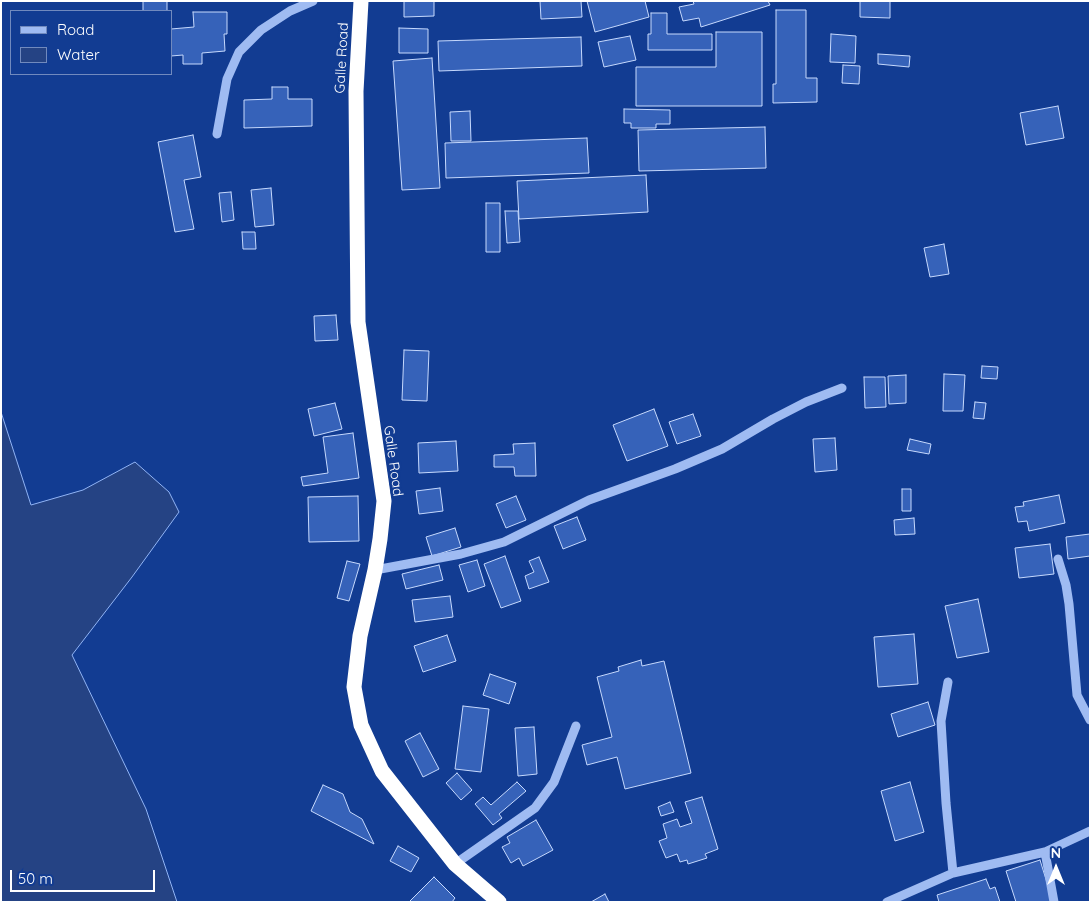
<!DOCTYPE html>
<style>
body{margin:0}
#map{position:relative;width:1091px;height:903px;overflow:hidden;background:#123c92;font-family:Quicksand,sans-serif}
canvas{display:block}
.frame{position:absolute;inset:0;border:2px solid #fff;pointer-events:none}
.legend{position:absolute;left:10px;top:10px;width:162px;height:65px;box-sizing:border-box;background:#123c92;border:1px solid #718abe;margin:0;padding:6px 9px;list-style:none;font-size:15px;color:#fff}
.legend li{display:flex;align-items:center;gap:10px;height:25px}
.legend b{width:25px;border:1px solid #718abe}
.north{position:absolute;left:1031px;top:843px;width:50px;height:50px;-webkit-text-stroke:4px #123c92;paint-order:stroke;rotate:0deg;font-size:14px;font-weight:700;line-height:20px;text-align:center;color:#fff}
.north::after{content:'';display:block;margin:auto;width:18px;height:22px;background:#fff;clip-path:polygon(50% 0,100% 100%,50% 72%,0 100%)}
.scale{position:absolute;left:10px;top:870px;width:145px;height:22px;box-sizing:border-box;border:2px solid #fff;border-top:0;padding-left:6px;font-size:15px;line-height:18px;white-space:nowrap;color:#fff;-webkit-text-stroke:4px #123c92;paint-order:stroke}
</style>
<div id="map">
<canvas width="1091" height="903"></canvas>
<div class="frame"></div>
<ul class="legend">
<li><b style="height:6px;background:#9fbbf2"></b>Road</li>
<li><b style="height:14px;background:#254384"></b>Water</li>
</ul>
<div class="north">N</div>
<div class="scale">50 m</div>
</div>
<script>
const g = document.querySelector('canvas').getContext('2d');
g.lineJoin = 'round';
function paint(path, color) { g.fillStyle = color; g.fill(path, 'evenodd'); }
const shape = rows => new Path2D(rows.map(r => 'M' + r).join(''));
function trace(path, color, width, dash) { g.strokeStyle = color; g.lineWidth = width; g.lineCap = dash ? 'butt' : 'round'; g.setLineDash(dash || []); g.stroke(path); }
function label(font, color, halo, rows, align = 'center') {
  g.font = font + ' Quicksand,sans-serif'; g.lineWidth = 5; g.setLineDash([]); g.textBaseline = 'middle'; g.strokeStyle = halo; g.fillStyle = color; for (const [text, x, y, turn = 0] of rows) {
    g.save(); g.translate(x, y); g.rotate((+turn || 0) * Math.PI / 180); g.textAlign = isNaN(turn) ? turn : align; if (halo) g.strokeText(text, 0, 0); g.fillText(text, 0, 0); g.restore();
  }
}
const water = shape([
 [1,412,31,505,83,490,135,462,169,492,179,512,132,577,72,655,146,809,177,902,1,902,1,412]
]);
paint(water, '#254384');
trace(water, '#91b4f5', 1);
const building = shape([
 [143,1,167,1,167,11,143,11,143,1],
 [404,1,434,1,434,16,404,17,404,1],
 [540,1,581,1,582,17,541,19,540,1],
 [587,1,645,1,649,17,595,32,587,1],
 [693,1,768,1,770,5,701,27,699,18,683,21,679,7,694,4,693,1],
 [860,1,890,1,890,18,860,17,860,1],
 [776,10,806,10,806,78,817,78,817,102,773,103,773,84,776,84,776,10],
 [193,12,227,12,227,34,224,34,225,51,202,53,202,64,183,64,183,55,171,56,171,29,194,27,193,12],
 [651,13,667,13,667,34,712,34,712,50,648,50,648,34,651,34,651,13],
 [399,28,428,29,428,53,399,53,399,28],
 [716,32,762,32,762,106,636,106,636,67,716,67,716,32],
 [831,34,856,36,855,63,830,62,831,34],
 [630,36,636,60,604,67,598,42,630,36],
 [581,37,582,66,439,71,438,41,581,37],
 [878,54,910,56,909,67,878,64,878,54],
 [432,58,440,188,402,190,393,61,432,58],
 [843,65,860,66,859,84,842,83,843,65],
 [272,87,288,87,288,99,312,99,312,126,244,128,244,100,272,99,272,87],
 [1058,106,1064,138,1026,145,1020,113,1058,106],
 [624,109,670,110,670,124,656,124,656,128,631,128,631,123,624,123,624,109],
 [470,111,471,141,451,141,450,112,470,111],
 [765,127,766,168,639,171,638,130,765,127],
 [193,135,201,177,184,180,194,229,175,232,158,142,193,135],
 [587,138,589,173,446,178,445,143,587,138],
 [646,175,648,212,519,219,517,181,646,175],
 [271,188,274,225,255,227,251,190,271,188],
 [231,192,234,220,222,222,219,193,231,192],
 [486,203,500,203,500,252,486,252,486,203],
 [505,211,518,211,520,242,507,243,505,211],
 [242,232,255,232,256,249,243,249,242,232],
 [944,244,949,274,930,277,924,248,944,244],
 [336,315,338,340,315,341,314,316,336,315],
 [404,350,429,351,427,401,402,400,404,350],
 [982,366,998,367,997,379,981,378,982,366],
 [944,374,965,375,963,411,943,411,944,374],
 [906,375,906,403,889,404,888,376,906,375],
 [864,377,885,377,886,407,865,408,864,377],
 [975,402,986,403,984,419,973,418,975,402],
 [335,403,342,429,314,436,308,409,335,403],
 [654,409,668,446,627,461,613,425,654,409],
 [693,414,701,436,677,444,669,422,693,414],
 [353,433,359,478,303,486,301,477,328,473,323,437,353,433],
 [835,438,837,470,815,472,813,439,835,438],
 [910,439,931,444,929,454,907,450,910,439],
 [456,441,458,471,419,473,418,443,456,441],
 [535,443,536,476,515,476,514,467,494,467,494,455,514,454,513,444,535,443],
 [440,488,443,511,419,514,416,491,440,488],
 [902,489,911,489,911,511,902,511,902,489],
 [1059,495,1065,523,1029,531,1027,521,1018,522,1015,507,1024,506,1023,502,1059,495],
 [358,496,359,541,309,542,308,497,358,496],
 [516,496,526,520,506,528,496,504,516,496],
 [577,517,586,540,563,549,554,526,577,517],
 [914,518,915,534,895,535,894,520,914,518],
 [455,528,461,547,432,556,426,537,455,528],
 [1090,534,1090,556,1068,559,1066,537,1090,534],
 [1050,544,1054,574,1019,578,1015,548,1050,544],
 [505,556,521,601,501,608,484,564,505,556],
 [539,557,549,582,529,589,525,576,534,572,529,561,539,557],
 [477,560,485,586,468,592,459,565,477,560],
 [347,561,360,564,349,601,337,598,347,561],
 [439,565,443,580,406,589,402,574,439,565],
 [450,596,453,617,415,622,412,600,450,596],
 [978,599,989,652,957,658,945,606,978,599],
 [914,634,918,684,878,687,874,637,914,634],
 [447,635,456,661,423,672,414,646,447,635],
 [641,660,642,666,664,661,691,773,625,789,617,757,587,765,582,745,612,737,597,677,619,671,618,667,641,660],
 [490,674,516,683,509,704,483,695,490,674],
 [928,702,935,725,898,737,891,714,928,702],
 [463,706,489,709,481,772,455,769,463,706],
 [534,727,537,774,518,776,515,728,534,727],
 [420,733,439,769,423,777,405,741,420,733],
 [457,773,472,790,461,800,446,783,457,773],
 [517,782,526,791,499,814,502,818,493,825,475,804,483,797,491,805,517,782],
 [910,782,924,832,895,841,881,791,910,782],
 [323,785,343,794,350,812,362,819,374,844,311,811,323,785],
 [702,797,718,849,705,854,707,858,688,864,687,860,680,862,677,854,666,858,659,841,667,838,663,824,677,819,680,827,692,823,685,802,702,797],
 [670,802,674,812,661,816,658,807,670,802],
 [536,820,553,850,523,866,519,858,511,863,502,847,510,843,507,837,536,820],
 [398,846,419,858,411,872,390,861,398,846],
 [1040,860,1053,902,1016,902,1006,871,1040,860],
 [434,877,455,898,452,902,409,902,434,877],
 [986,879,990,889,995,887,1000,902,939,902,937,895,986,879],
 [605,894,609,902,591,902,605,894]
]);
paint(building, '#3662b9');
trace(building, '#c6d9fd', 1);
trace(shape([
 [217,134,227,79,239,52,261,30,290,11,313,1],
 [1058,559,1066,585,1069,604,1077,695,1090,720],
 [375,570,461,554,504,542,589,500,675,469,722,449,773,419,806,402,842,388],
 [948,682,941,721,946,803,953,873],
 [1045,852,1054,902],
 [455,864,535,808,554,782,576,726],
 [887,902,953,873,1045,852,1090,831]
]), '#9fbbf2', 9);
trace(shape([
 [361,1,356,91,358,322,384,501,380,539,375,570,360,636,354,687,361,725,382,771,455,864,499,902]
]), '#fff', 15);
label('14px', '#fff', '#123c92', [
 ["Galle Road",342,58,-87],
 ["Galle Road",393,461,82]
]);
</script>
